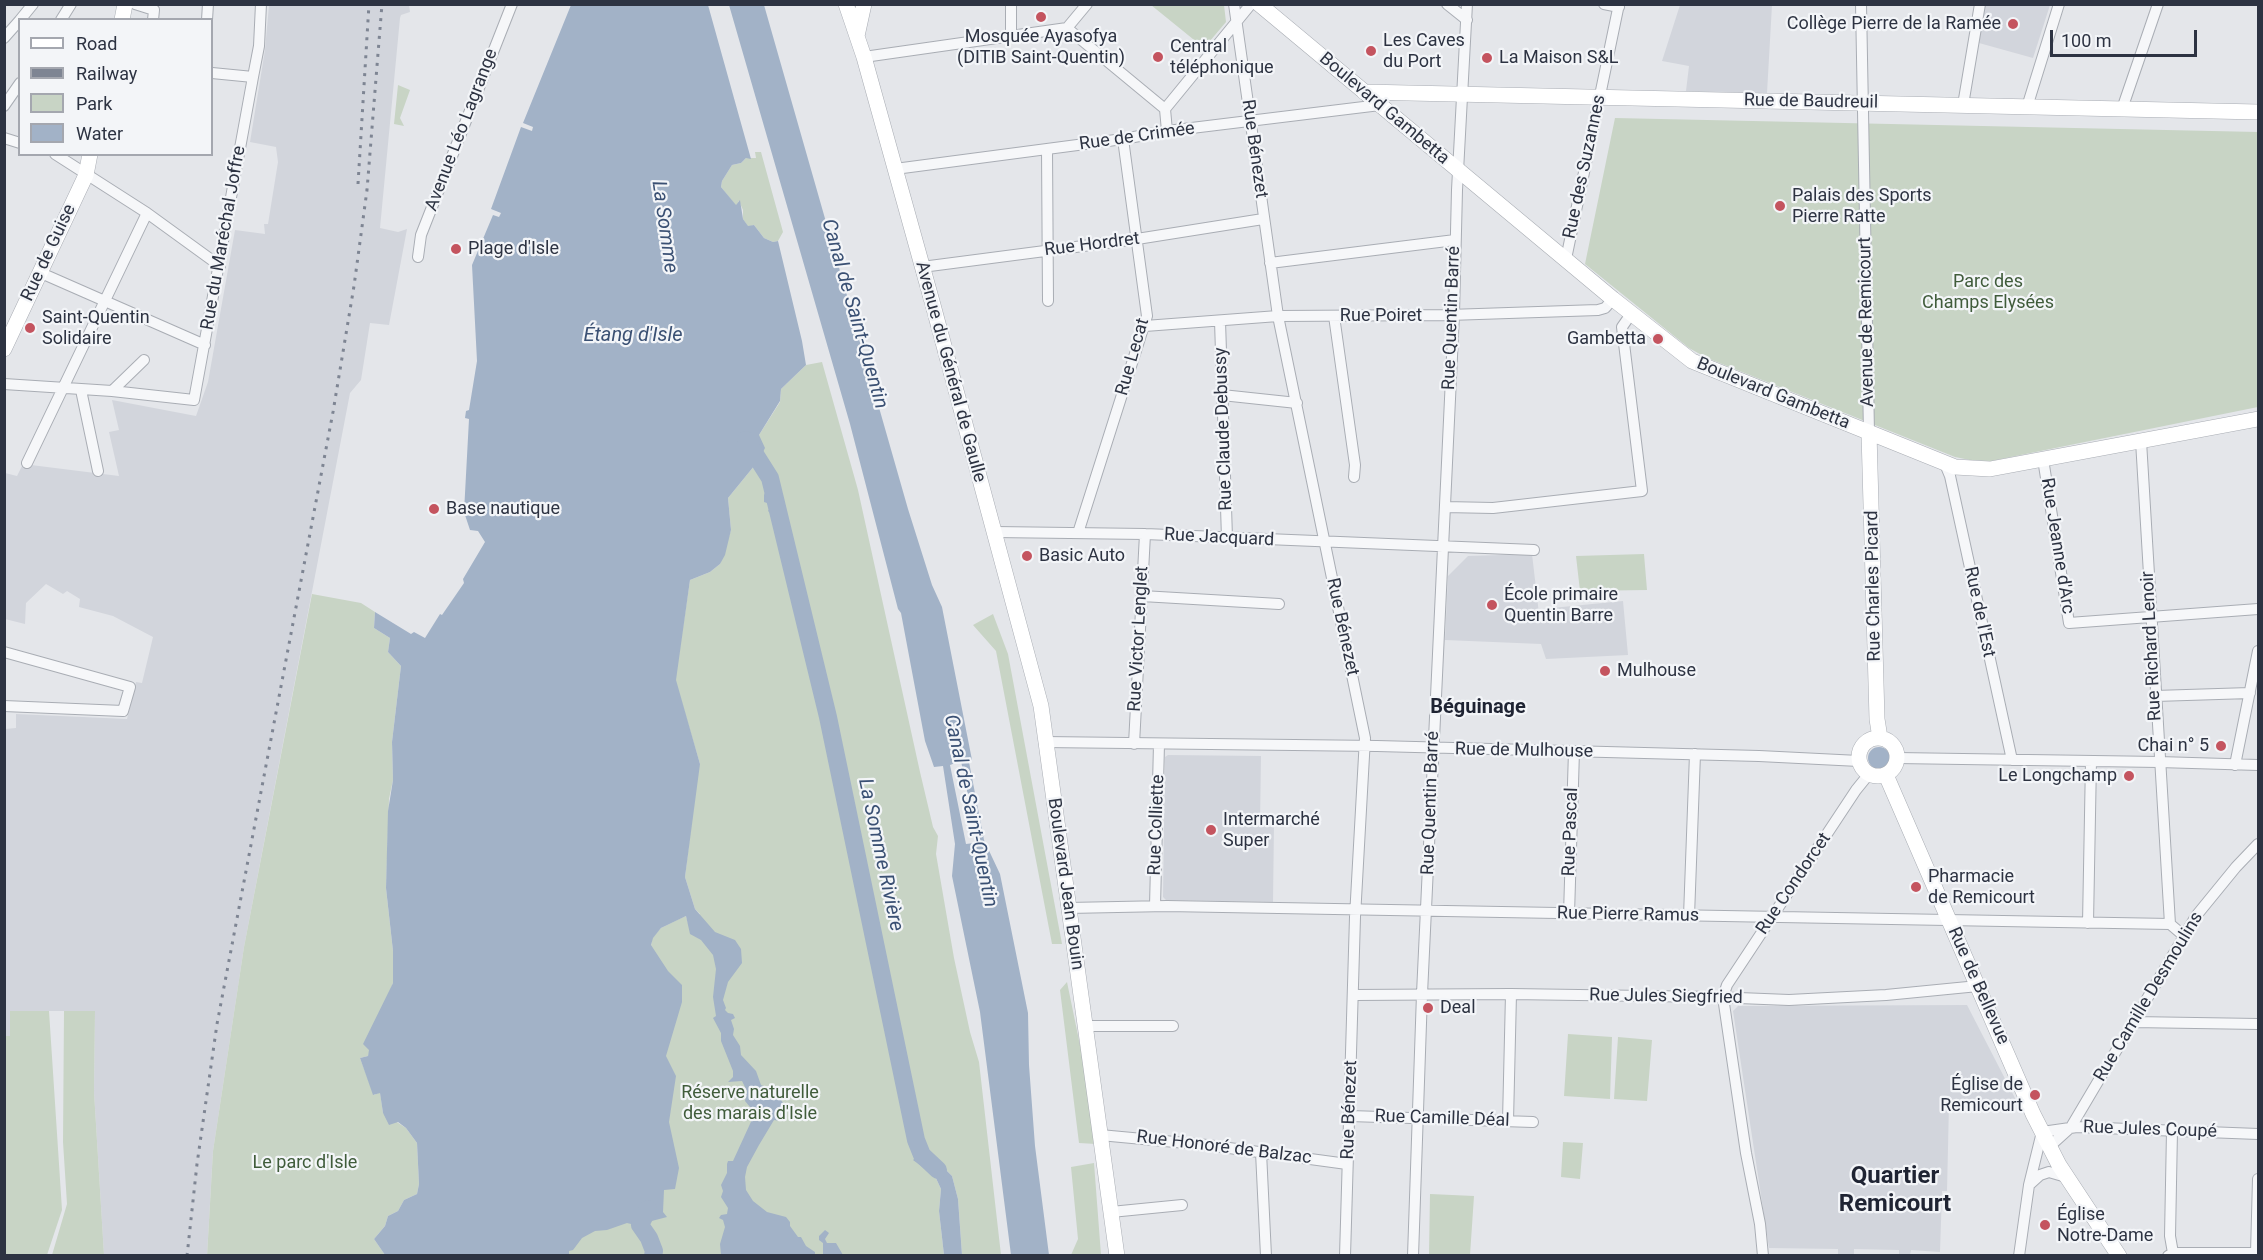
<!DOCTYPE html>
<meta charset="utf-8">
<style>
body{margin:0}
#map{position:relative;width:2263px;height:1260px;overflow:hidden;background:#e4e6ea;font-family:Roboto,sans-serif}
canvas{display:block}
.frame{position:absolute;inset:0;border:6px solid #2d3342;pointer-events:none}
.legend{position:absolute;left:18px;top:18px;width:195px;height:138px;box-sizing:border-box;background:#f3f5f8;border:2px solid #a4a7af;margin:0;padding:8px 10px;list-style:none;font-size:18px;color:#2d3342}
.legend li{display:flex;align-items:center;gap:12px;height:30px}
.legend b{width:30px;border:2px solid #a4a7af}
.scale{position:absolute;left:2050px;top:30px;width:147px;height:27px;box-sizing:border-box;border:3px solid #2d3342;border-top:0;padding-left:8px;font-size:18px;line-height:21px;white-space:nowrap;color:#2d3342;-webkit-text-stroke:4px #f3f5f8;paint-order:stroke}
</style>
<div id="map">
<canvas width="2263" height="1260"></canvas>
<div class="frame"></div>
<ul class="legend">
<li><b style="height:8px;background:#fff"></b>Road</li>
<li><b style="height:8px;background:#7e8593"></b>Railway</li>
<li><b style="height:16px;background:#c8d4c5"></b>Park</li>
<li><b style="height:16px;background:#a2b2c7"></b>Water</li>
</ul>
<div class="scale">100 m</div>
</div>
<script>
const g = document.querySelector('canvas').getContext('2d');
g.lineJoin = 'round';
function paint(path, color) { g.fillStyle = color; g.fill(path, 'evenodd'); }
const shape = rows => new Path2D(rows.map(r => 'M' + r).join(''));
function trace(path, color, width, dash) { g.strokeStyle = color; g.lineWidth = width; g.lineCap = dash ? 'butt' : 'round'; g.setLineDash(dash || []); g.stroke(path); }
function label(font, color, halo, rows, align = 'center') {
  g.font = font + ' Roboto,sans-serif'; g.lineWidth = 4.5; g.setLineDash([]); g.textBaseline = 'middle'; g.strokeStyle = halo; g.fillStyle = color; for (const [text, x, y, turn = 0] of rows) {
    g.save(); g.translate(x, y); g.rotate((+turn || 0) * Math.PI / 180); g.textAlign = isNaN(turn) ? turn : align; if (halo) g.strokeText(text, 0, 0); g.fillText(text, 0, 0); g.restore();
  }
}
paint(shape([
 [269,5,409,5,410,12,401,15,400,18,380,228,398,232,407,229,389,325,370,323,361,380,350,393,244,947,213,1151,207,1255,104,1255,94,1092,95,1011,10,1011,10,1037,5,1036,5,729,16,728,16,714,127,719,136,682,142,683,153,637,113,616,79,607,80,599,67,591,63,594,46,584,26,603,25,624,5,619,4,475,5,473,17,476,23,464,119,476,109,432,119,430,112,400,196,416,208,382,235,230,265,234,264,224,268,224,278,162,276,147,250,142,265,50],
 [1680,5,1772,5,1767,93,1686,91,1689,66,1662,61],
 [1985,5,2050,5,2033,58,1979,43],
 [1532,554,1539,614,1552,608,1623,601,1628,655,1546,659,1541,644,1445,640,1448,576,1468,556],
 [1168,755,1261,756,1260,824,1274,824,1273,902,1166,900,1163,897,1165,757],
 [1967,1005,2017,1102,1949,1104,1947,1191,1942,1191,1940,1252,1911,1250,1910,1255,1899,1256,1899,1250,1854,1249,1854,1255,1838,1256,1838,1249,1769,1248,1733,1011,1738,1006]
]), '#d2d5dc');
paint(shape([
 [1151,5,1224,5,1226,22,1204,48],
 [398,85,410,90,400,118,404,126,394,124],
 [1615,118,2258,132,2258,407,1991,461,1970,460,1955,457,1707,358,1689,348,1585,264],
 [755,152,761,152,783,232,778,241,773,242,764,238,754,225,748,227,743,219,743,210,739,201,736,206,721,187,722,181,732,165,741,163,746,158,756,158],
 [822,362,858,490,920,772,933,827,938,836,936,854,954,958,970,1032,979,1062,1001,1255,962,1255,958,1199,952,1176,925,1149,928,1171,935,1176,941,1189,939,1211,944,1255,443,1256,651,946,652,938,661,928,679,919,686,916,688,923,700,914,695,909,685,877,694,801,695,773,700,764,675,680,690,580,710,572,720,564,731,530,728,498,759,460,759,435,780,402,781,389,806,365],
 [1644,554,1647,590,1580,591,1576,556],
 [312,594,361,603,375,612,374,628,390,638,388,652,401,666,392,742,393,780,389,799,386,888,393,951,393,983,368,1056,360,1058,374,1095,380,1092,383,1113,406,1128,417,1143,419,1184,417,1194,404,1200,398,1211,388,1216,385,1226,374,1239,385,1255,207,1256,213,1151,244,947],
 [993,614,1008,654,1062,944,1052,944,996,651,973,625],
 [1067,982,1081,1050,1096,1144,1079,1143,1060,990],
 [10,1011,49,1011,62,1210,47,1255,5,1255,4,1036,10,1036],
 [64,1011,95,1011,94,1092,104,1255,52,1255,67,1204,63,1142],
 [1568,1034,1612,1037,1610,1099,1564,1096],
 [1618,1037,1652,1040,1647,1101,1614,1099],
 [1563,1142,1583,1143,1580,1179,1561,1177],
 [1094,1163,1101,1255,1071,1255,1078,1239,1071,1167],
 [1430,1194,1474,1196,1470,1255,1429,1255]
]), '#c8d4c5');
paint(shape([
 [571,5,708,5,751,159,746,158,741,163,732,165,722,181,721,187,736,205,740,200,743,219,748,226,754,225,764,238,773,242,778,241,802,341,806,365,781,389,780,401,759,435,765,448,759,460,728,498,731,530,725,555,720,564,710,572,690,580,676,680,700,764,685,877,695,909,715,932,735,940,741,949,742,963,728,982,723,1000,726,1008,725,1010,728,1013,733,1014,735,1018,731,1020,734,1029,733,1035,740,1046,741,1055,756,1071,761,1085,776,1091,787,1110,787,1118,781,1121,774,1120,759,1145,747,1167,745,1177,746,1190,753,1201,767,1212,786,1217,790,1222,790,1226,798,1237,801,1237,806,1246,815,1252,815,1255,721,1255,720,1244,725,1227,723,1220,719,1218,721,1215,727,1214,728,1208,721,1197,723,1191,721,1185,727,1173,727,1164,728,1161,733,1161,755,1113,745,1101,747,1091,742,1081,728,1082,733,1077,733,1071,721,1041,721,1033,713,1018,716,1016,713,997,716,969,713,955,701,940,690,934,686,916,661,928,653,938,651,945,668,971,682,985,682,1002,666,1056,676,1076,669,1122,679,1168,675,1189,664,1190,663,1212,667,1217,644,1223,643,1231,639,1230,635,1225,627,1223,607,1230,595,1231,582,1238,573,1250,569,1251,569,1255,385,1255,374,1239,385,1226,388,1216,398,1211,404,1200,417,1194,419,1184,417,1143,406,1128,398,1122,389,1125,383,1113,380,1093,373,1095,360,1058,368,1056,369,1050,363,1044,393,983,393,951,386,888,388,811,393,780,392,742,401,666,388,652,390,638,374,628,375,612,411,634,414,632,425,638,440,614,442,615,464,583,463,579,485,542,478,531,470,530,464,512,469,419,465,418,466,411,469,410,477,361,472,265,493,215,499,217,501,213,491,209,521,127,532,131,533,127,523,123],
 [729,5,764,5,908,509,932,585,942,607,972,760,969,762,984,840,1000,874,1028,1013,1029,1065,1035,1146,1049,1255,1011,1255,980,1012,952,876,955,844,943,766,934,767,925,741,901,613,898,609,850,424],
 [961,761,976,835,974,843,966,844,950,765],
 [772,477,774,482,779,486,777,498,781,499,777,504,776,509,780,517,779,520,768,511,770,508,767,503,764,502,764,495],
 '1868 758a11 11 0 1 1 22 0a11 11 0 1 1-22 0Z',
 [925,1149,952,1176,958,1199,962,1255,944,1255,939,1211,941,1189,935,1176,913,1160],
 [825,1230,829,1233,825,1239,827,1243,836,1243,843,1255,823,1255,823,1243,819,1240,819,1236]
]), '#a2b2c7');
trace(shape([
 [746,440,770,478,828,717,916,1140,922,1155,938,1170],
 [648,1209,640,1225,649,1238,654,1251,653,1256]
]), '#a2b2c7', 18);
const street = shape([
 [135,4,154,10,153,20],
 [1234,4,1278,316,1365,738,1355,917,1345,1256],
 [1447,4,1467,20],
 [1604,4,1619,7],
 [1861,4,1869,433],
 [20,20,33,4],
 [61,20,71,4],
 [207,20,208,4],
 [1067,28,1165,109],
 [1067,28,1087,4],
 [1011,36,1011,4],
 [4,38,20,20],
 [864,57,1067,28],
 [212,73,253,77],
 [1963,105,1980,4],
 [4,106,20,83],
 [2027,107,2059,4],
 [2122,109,2158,4],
 [1167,131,1165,109,1251,4],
 [4,138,20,143],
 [1047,149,1048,301],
 [55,154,147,213,220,266],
 [895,169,1123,139,1167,131,1380,105],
 [418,257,421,235,512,4],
 [1566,259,1619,4],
 [1270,263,1455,240],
 [922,267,1137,239,1263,219],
 [41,273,205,345],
 [1334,316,1355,465,1354,477],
 [1220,321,1227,538],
 [1145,326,1278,316,1449,315,1598,310,1605,308,1613,299],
 [4,384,112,391,194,400,253,77,259,46,261,4],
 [81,390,98,471],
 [112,391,144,360],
 [1222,395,1297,403],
 [2141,441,2170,924],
 [2043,459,2069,623,2258,609],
 [27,463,147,213],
 [1945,464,1950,476,2012,760],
 [1445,507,1493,508,1642,491,1622,327,1631,314],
 [995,532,1145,534,1534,550],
 [1078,533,1147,316,1123,139],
 [1142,596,1279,604],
 [4,652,130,687,123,711,4,706],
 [2155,696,2250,693],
 [1044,742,1377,746,1759,756,1859,761],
 [1134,744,1145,534],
 [1897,758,2159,762,2258,765],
 [2235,765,2258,651],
 [1155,906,1159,744],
 [1068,908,1167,906,2170,924,2184,936],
 [1569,914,1574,751],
 [1689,916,1695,754],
 [2088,923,2091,761],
 [1354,995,1511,994,1714,997,1789,1000,1886,995,1978,986],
 [2133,1022,2258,1024],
 [1085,1026,1173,1026],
 [1350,1116,1533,1122],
 [1508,1121,1511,994],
 [2172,1131,2170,1236,2173,1253],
 [1100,1135,1207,1145,1347,1164],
 [2050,1146,2071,1127,2196,916,2236,867,2258,844],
 [1261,1152,1266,1256],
 [2029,1185,2040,1175,2049,1172,2066,1177],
 [1111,1212,1182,1205],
 [2256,1253,2258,1179],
 [1413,1256,1422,994,1454,314,1457,190,1467,4],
 [1763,1256,1760,1224,1746,1153,1723,997,1727,985,1856,790,1869,774],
 [2019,1256,2029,1185,2042,1132,2077,1127,2258,1134],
 [2168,1256,2173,1253,2258,1253]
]);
const secondary = shape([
 [846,4,864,57,933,305,1041,706,1117,1256],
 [1259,4,1613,299,1692,361,1955,467,1990,469,2258,419],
 [122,20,125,4],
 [857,36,864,4],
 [1364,92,2258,112],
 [4,349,86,175,90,154],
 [1869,433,1877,719,1880,738],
 '1859 757a19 19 0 1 1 38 0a19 19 0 1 1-38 0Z',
 [1886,775,2033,1114,2059,1165,2119,1256]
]);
trace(street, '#a9adb4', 12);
trace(secondary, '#a9adb4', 16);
trace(street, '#f6f7f9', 10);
trace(secondary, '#fff', 15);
trace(shape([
 [358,184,369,4],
 [187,1256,197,1164,217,1024,333,412,354,286,367,190,382,4]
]), '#7e8593', 3, [3, 6]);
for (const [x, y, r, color] of [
 [1041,17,6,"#c4545f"],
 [2013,24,6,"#c4545f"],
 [1371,51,6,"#c4545f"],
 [1158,57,6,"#c4545f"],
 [1487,58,6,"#c4545f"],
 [1780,206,6,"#c4545f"],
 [456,249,6,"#c4545f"],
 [30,328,6,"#c4545f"],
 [1658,339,6,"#c4545f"],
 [434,509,6,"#c4545f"],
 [1027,556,6,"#c4545f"],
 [1492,605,6,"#c4545f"],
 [1605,671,6,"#c4545f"],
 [2221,746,6,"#c4545f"],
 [2129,776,6,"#c4545f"],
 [1211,830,6,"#c4545f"],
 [1916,887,6,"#c4545f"],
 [1428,1008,6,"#c4545f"],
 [2035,1095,6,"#c4545f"],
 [2045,1225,6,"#c4545f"]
]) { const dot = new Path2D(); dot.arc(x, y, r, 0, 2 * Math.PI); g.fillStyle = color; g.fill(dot); trace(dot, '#f3f5f8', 2); }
label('18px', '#2d3342', '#f3f5f8', [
 ["Collège Pierre de la Ramée",2001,24,"right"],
 ["Mosquée Ayasofya",1041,37,"center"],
 ["(DITIB Saint-Quentin)",1041,58,"center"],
 ["Les Caves",1383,41],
 ["du Port",1383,62],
 ["Central",1170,47],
 ["téléphonique",1170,68],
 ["La Maison S&L",1499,58],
 ["Palais des Sports",1792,196],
 ["Pierre Ratte",1792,217],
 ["Plage d'Isle",468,249],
 ["Saint-Quentin",42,318],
 ["Solidaire",42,339],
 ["Gambetta",1646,339,"right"],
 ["Base nautique",446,509],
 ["Basic Auto",1039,556],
 ["École primaire",1504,595],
 ["Quentin Barre",1504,616],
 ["Mulhouse",1617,671],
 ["Chai n° 5",2209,746,"right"],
 ["Le Longchamp",2117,776,"right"],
 ["Intermarché",1223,820],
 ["Super",1223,841],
 ["Pharmacie",1928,877],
 ["de Remicourt",1928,898],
 ["Deal",1440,1008],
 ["Église de",2023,1085,"right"],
 ["Remicourt",2023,1106,"right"],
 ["Église",2057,1215],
 ["Notre-Dame",2057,1236]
], 'left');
label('18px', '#2d3342', '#f3f5f8', [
 ["Rue de Baudreuil",1811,102,1],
 ["Boulevard Gambetta",1384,109,40],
 ["Avenue Léo Lagrange",462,130,-69],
 ["Rue de Crimée",1137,137,-8],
 ["Rue Bénezet",1254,149,82],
 ["Rue des Suzannes",1585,167,-78],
 ["Rue du Maréchal Joffre",224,238,-80],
 ["Rue Hordret",1092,245,-7],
 ["Rue de Guise",49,253,-65],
 ["Rue Poiret",1381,316],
 ["Rue Quentin Barré",1452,318,-88],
 ["Avenue de Remicourt",1867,322,-91],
 ["Rue Lecat",1133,357,-74],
 ["Avenue du Général de Gaulle",950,372,75],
 ["Boulevard Gambetta",1773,394,22],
 ["Rue Claude Debussy",1224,429,-92],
 ["Rue Jacquard",1219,538,3],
 ["Rue Jeanne d'Arc",2057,546,81],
 ["Rue Charles Picard",1874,586,-91],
 ["Rue de l'Est",1979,612,78],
 ["Rue Bénezet",1342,627,78],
 ["Rue Victor Lenglet",1139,639,-87],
 ["Rue Richard Lenoir",2152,646,-93],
 ["Rue de Mulhouse",1524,751,1],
 ["Rue Quentin Barré",1431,803,-88],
 ["Rue Colliette",1157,825,-88],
 ["Rue Pascal",1571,832,-88],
 ["Boulevard Jean Bouin",1065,884,82],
 ["Rue Condorcet",1794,884,-56],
 ["Rue Pierre Ramus",1628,915,1],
 ["Rue de Bellevue",1978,986,66],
 ["Rue Jules Siegfried",1666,997,1],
 ["Rue Camille Desmoulins",2149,997,-59],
 ["Rue Bénezet",1350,1110,-88],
 ["Rue Camille Déal",1442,1119,2],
 ["Rue Jules Coupé",2150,1130,2],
 ["Rue Honoré de Balzac",1224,1148,7]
]);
label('18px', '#405c3b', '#f3f5f8', [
 ["Parc des",1988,282],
 ["Champs Elysées",1988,303],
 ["Réserve naturelle",750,1093],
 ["des marais d'Isle",750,1114],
 ["Le parc d'Isle",305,1163]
]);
label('italic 20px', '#3a5073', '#f3f5f8', [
 ["La Somme",664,227,82],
 ["Canal de Saint-Quentin",854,314,74],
 ["Étang d'Isle",633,336],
 ["Canal de Saint-Quentin",970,811,78],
 ["La Somme Rivière",880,855,78]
]);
label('bold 20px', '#1f2433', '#f3f5f8', [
 ["Béguinage",1478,708]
]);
label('bold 24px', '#1f2433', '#f3f5f8', [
 ["Quartier",1895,1177],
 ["Remicourt",1895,1205]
]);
</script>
